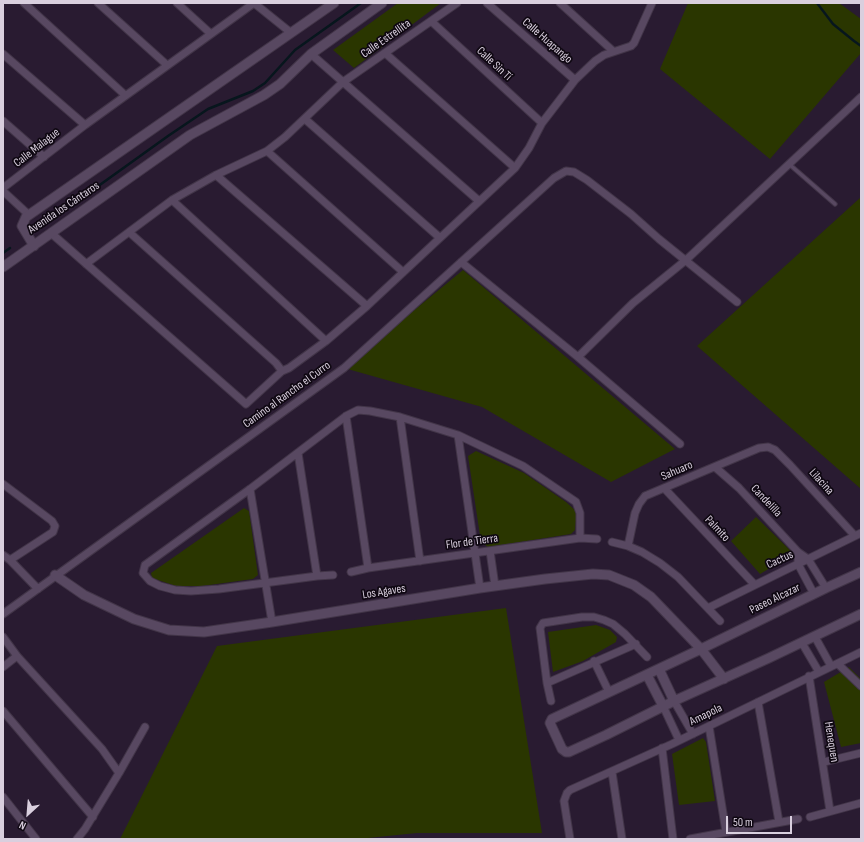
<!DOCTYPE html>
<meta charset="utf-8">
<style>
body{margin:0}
#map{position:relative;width:864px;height:842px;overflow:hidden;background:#291b31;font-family:"Sofia Sans Condensed",sans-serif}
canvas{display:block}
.frame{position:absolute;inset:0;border:4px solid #d9cfde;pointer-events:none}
.north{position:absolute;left:8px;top:794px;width:40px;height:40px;-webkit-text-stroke:3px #0f0812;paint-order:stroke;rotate:206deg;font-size:11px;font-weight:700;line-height:16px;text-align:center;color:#d9cfde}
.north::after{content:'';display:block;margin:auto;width:14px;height:18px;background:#d9cfde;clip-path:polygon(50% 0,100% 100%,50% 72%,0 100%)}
.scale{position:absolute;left:726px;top:816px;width:66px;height:18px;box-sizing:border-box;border:2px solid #d9cfde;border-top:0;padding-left:5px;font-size:12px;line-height:14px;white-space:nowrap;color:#d9cfde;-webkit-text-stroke:3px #0f0812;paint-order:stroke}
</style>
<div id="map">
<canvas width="864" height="842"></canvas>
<div class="frame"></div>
<div class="north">N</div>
<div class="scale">50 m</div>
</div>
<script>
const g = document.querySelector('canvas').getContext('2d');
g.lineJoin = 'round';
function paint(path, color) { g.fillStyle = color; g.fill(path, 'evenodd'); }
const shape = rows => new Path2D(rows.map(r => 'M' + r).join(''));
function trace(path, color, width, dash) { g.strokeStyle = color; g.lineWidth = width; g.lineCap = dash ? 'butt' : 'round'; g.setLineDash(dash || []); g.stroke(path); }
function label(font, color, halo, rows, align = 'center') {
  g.font = font + ' "Sofia Sans Condensed",sans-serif'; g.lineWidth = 3.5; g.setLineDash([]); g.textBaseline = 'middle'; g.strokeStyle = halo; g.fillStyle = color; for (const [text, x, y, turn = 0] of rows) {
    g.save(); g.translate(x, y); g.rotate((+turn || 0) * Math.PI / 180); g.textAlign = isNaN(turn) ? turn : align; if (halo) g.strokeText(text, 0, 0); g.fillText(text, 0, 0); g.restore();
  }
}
paint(shape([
 [398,3,441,3,354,68,333,50],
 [688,3,839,3,861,19,861,53,770,159,660,69],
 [861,197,861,489,697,346],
 [463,270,675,449,611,482,482,407,344,368],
 [476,451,524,473,566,502,577,512,575,530,571,534,488,547,481,542,468,456],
 [244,508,249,511,258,575,253,579,202,586,176,586,152,578,151,573],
 [756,517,794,554,760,574,731,541],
 [506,608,542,833,417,833,358,839,120,839,217,646],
 [596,625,610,630,617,637,616,642,583,661,553,672,548,632],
 [849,667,861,679,861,743,841,747,824,682],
 [703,738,706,742,715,801,679,805,672,754]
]), '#2a3600');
trace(shape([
 [817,3,833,24,854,41,861,46],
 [37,230,168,136,208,109,253,91,265,83,295,50,361,3],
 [3,253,10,248]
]), '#07161d', 2.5);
const service = shape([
 [789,164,835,204]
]);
const minor = shape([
 [24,3,125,95],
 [98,3,167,65],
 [177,3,211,34],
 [254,3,290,32],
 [487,3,575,80],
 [560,3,613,51],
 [431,21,542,123],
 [385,53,515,168],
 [3,54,85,125],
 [311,54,479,201],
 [305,119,439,237],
 [3,121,44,157],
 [267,151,403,272],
 [216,175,367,306,515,168,529,148,542,123,575,80,595,61,604,55,631,46,634,43,652,3],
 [3,188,85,125,254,3],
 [3,191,29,215],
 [172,200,326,341,367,306],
 [129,232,276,363,282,371,289,368,326,341],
 [51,233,246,404,282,371],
 [461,262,578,357,680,444],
 [86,264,172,200,216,175,267,151,285,137,343,82,457,3],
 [578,357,633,303,686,260,861,97],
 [346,416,368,568],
 [400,417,420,561],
 [458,435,480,588],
 [298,453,317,576],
 [715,467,739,488,798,552,808,559,826,588],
 [3,484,52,521,55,526,53,532,10,560],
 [664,488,754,584],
 [250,489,272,622],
 [612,542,628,546,642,552,660,563,678,577,720,621],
 [628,546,635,513,639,504,645,496,759,448,768,447,775,450,790,465,855,536],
 [490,551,495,586],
 [798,552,798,564,814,594],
 [3,555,10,560,38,589],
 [351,572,368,568,580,538,597,539],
 [333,575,317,576,219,589,191,591,175,590,160,586,150,581,143,573,145,565,250,489,346,416,358,410,370,411,400,417,458,435,523,466,576,502,580,513,580,538],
 [708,608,861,533],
 [3,614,344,368,554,178,566,171,574,172,587,180,631,214,659,239,737,302],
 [3,637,17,656],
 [815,637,831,666],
 [802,643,819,672],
 [594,661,609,692],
 [838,664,861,686],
 [3,667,17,656,102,749,119,773,85,829,77,839],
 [809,676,830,811],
 [547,683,636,644],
 [551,701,547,683,540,628,543,623,582,617,594,617,604,620,613,624,625,634,647,657],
 [674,701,693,734],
 [758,702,779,822],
 [663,706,679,740],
 [3,711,93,817],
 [709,726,726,832],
 [662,748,673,839],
 [824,762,861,753],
 [612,772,622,839],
 [119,773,145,727],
 [3,797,36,839],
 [810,817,861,803],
 [570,839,564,801,567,793,570,790,672,744,861,652],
 [690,839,798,819]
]);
const tertiary = shape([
 [34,246,22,226,26,217,334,3],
 [3,267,190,135,264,95,280,84,311,54,382,3],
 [861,572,826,588,701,649,552,719,550,723,562,749,566,752,569,752,606,735,674,701,769,658,861,614],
 [55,575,84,595,134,619,169,630,204,632,272,622,480,588,545,579,593,574,609,575,634,585,651,597,701,649,724,679],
 [659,669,674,701],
 [647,675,663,706]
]);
trace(service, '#423548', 5.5);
trace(minor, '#423548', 9);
trace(tertiary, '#423548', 11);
trace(service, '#584861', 3.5);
trace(minor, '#584861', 7);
trace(tertiary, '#584861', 9);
label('12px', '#d9cfde', '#0f0812', [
 ["Calle Estrellita",386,39,-35],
 ["Calle Huapango",547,41,41],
 ["Calle Sin Tí",494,64,43],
 ["Calle Malague",37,148,-38],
 ["Avenida los Cántaros",64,208,-34],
 ["Camino al Rancho el Curro",287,395,-36],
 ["Sahuaro",677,471,-23],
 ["Lilacina",821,482,48],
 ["Candelilla",766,501,47],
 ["Palmito",717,529,47],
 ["Flor de Tierra",472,542,-8],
 ["Cactus",780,560,-25],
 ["Los Agaves",384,592,-9],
 ["Paseo Alcazar",775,599,-26],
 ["Amapola",706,715,-26],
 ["Henequen",831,742,81]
]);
</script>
